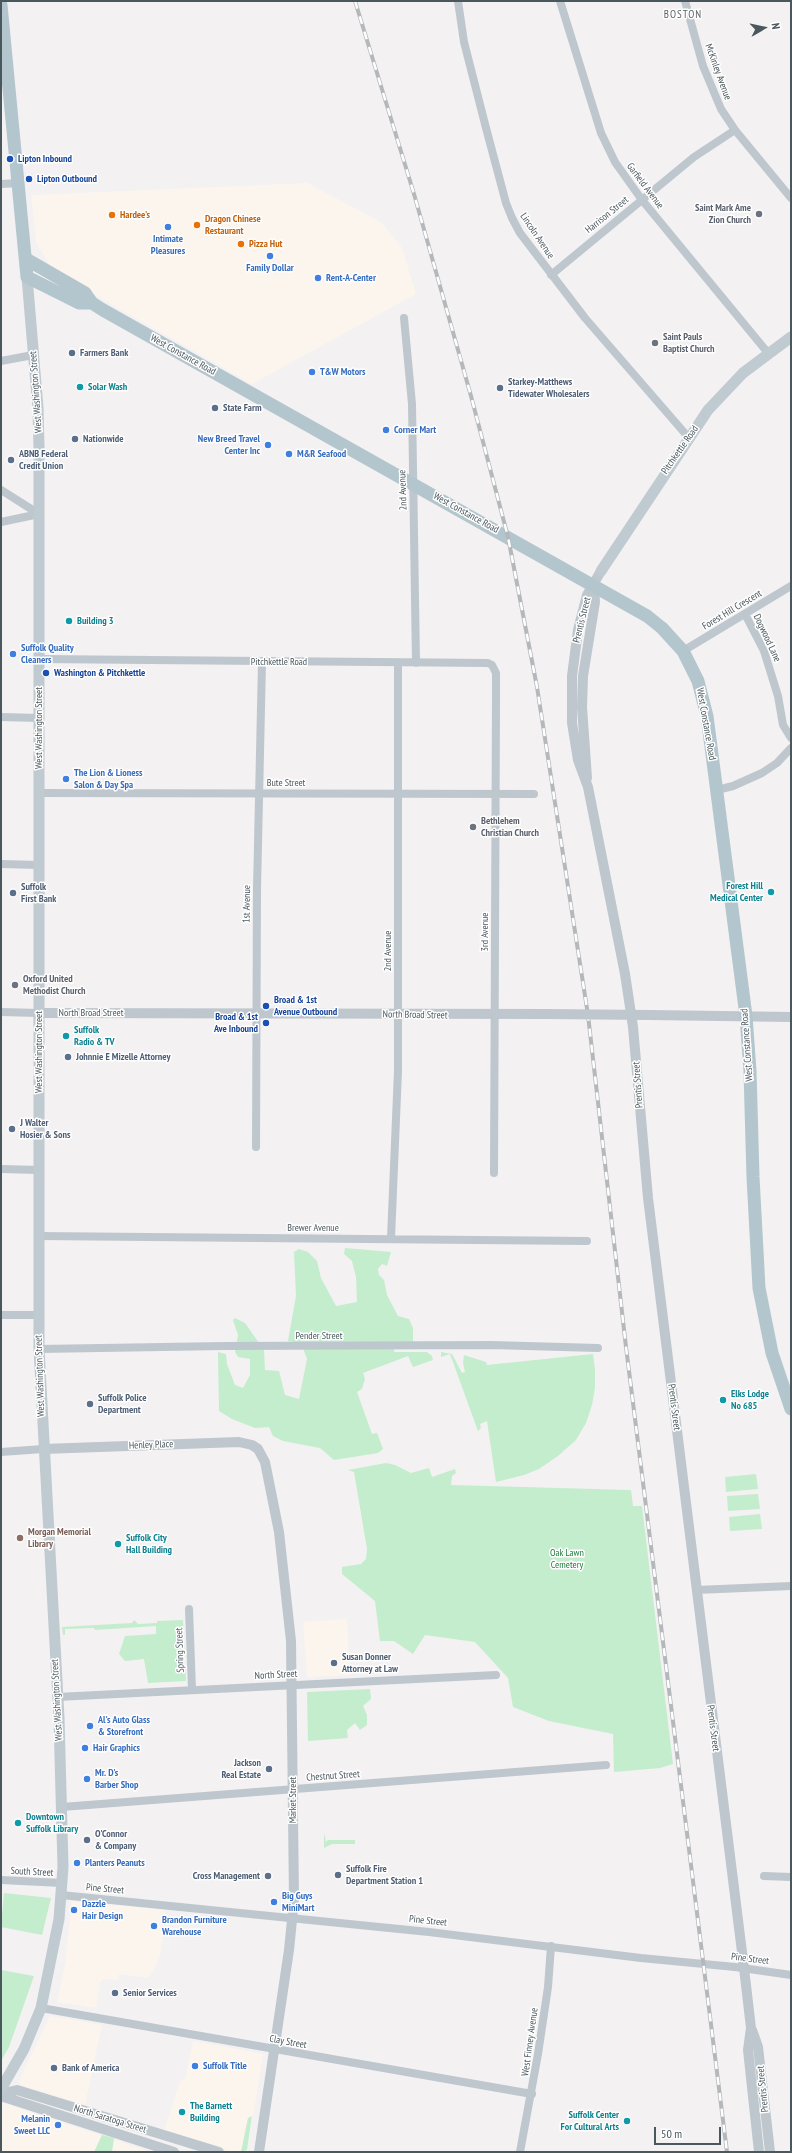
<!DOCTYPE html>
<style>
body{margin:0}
#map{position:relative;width:792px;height:2153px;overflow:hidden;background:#f3f1f2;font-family:"PT Sans Narrow",sans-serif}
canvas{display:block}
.frame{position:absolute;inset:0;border:2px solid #4a575d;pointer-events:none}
.north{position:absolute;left:744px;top:8px;width:40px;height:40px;-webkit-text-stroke:3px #fff;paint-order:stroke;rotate:81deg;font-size:11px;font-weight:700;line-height:16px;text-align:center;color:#4a575d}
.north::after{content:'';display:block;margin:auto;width:14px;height:18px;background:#4a575d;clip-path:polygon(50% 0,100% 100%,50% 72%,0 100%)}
.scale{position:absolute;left:654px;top:2127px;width:67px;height:18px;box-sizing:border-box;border:2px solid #4a575d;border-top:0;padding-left:5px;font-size:12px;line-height:14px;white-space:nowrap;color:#4a575d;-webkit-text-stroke:3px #fff;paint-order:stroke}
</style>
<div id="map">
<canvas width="792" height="2153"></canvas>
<div class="frame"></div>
<div class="north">N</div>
<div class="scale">50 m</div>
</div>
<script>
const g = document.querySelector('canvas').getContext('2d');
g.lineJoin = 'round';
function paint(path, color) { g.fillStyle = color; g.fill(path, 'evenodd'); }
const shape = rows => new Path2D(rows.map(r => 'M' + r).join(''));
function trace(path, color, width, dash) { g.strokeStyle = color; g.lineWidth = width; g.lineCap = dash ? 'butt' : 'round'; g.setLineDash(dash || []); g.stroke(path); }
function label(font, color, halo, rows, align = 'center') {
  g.font = font + ' "PT Sans Narrow",sans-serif'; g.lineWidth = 3; g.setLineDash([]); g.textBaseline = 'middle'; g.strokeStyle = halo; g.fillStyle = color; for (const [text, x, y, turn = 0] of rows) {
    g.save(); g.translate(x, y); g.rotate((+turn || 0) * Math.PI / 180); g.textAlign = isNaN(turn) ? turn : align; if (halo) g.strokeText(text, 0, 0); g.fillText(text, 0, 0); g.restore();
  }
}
paint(shape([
 [307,183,381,222,402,248,416,294,252,384,54,272,36,243,31,195],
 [347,1619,350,1675,307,1677,303,1622],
 [72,1901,165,1910,161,1952,156,1966,148,1978,119,1974,118,1980,103,1979,100,1983,96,2008,57,2002,65,1964],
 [50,2016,102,2025,85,2105,20,2085,19,2081],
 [193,2041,263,2054,247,2152,233,2152,164,2131,180,2081,186,2077],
 [4,2103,151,2152,1,2152,1,2105]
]), '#fbf5ed');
paint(shape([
 [345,1248,391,1252,387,1266,382,1264,378,1269,379,1275,384,1280,387,1295,398,1316,409,1319,413,1328,413,1344,395,1344,394,1352,427,1352,432,1356,433,1360,413,1367,408,1356,363,1373,365,1379,362,1389,357,1392,372,1434,377,1433,383,1449,378,1453,334,1460,320,1448,283,1441,273,1436,269,1427,255,1428,232,1419,219,1411,218,1355,218,1352,226,1354,227,1364,235,1385,243,1388,250,1375,250,1359,238,1357,235,1352,238,1335,233,1320,235,1318,245,1323,264,1350,265,1370,279,1371,285,1395,299,1399,307,1359,301,1343,288,1341,296,1296,294,1252,299,1249,308,1252,317,1261,321,1278,336,1306,357,1302,356,1277,352,1261,344,1254],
 [441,1352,452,1354,462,1373,465,1372,463,1363,464,1355,486,1362,487,1365,593,1354,595,1370,595,1388,592,1405,586,1423,576,1440,558,1456,539,1469,524,1475,496,1482,487,1421,480,1424,481,1428,478,1431,450,1354,441,1357],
 [386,1463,395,1465,411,1473,429,1468,432,1477,455,1469,456,1473,452,1476,451,1485,631,1490,633,1506,642,1506,673,1764,660,1768,614,1772,613,1734,549,1721,513,1707,508,1678,475,1642,425,1635,413,1654,394,1641,380,1641,375,1601,342,1574,342,1567,361,1564,366,1559,367,1549,354,1472,348,1470],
 [756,1474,758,1489,726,1492,725,1477],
 [758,1494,760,1509,728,1511,727,1496],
 [760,1514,762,1529,730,1531,729,1517],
 [134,1620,138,1624,157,1623,157,1621,183,1620,186,1681,148,1683,144,1659,125,1661,119,1654,125,1636,156,1634,156,1626,95,1630,94,1628,65,1629,65,1635,63,1635,62,1627,132,1623],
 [370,1689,371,1699,363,1706,367,1715,367,1725,360,1730,355,1723,347,1730,348,1738,308,1741,307,1692],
 [324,1833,326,1842,328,1840,355,1840,355,1844,332,1844,324,1848],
 [4,1893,51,1898,42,1935,1,1927],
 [1,1970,34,1976,9,2047,1,2061],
 [252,2116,247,2150,241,2152,248,2118],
 [102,2135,114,2138,112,2152,94,2152]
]), '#c4edcd');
trace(shape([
 [458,1,464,42,486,128,506,203,512,218,520,233,585,318,689,438],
 [560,1,601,133,615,162,642,200,768,353],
 [685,1,703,66,721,109,735,130,791,198],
 [1,184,19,183],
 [551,275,694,157,735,130],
 [404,318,412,404,416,663],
 [1,361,33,355],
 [1,490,39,514],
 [1,522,39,514],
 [745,614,764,651,778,696,783,725,791,738],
 [683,651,791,586],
 [39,659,488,663,492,665,496,673,496,700,494,1173],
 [1,717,39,718],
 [717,790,733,786,762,773,777,763,791,748],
 [39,793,534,794],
 [1,864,39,865],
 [1,1012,39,1013],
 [256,1147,257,889,262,662],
 [1,1169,39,1170],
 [38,1236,587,1241],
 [391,1238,398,1071,398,663],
 [1,1315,38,1315],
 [39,1349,224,1346,491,1345,598,1348],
 [1,1452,43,1449],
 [696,1590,791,1586],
 [189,1609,192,1690],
 [57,1697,496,1675],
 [62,1807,606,1765],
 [764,1876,791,1877],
 [1,1880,62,1883],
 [61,1895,429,1932,641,1958,735,1967,791,1975],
 [41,2008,532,2094],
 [520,2152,538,2054,548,1987,551,1946]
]), '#bec7cd', 8);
trace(shape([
 [601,571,587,595,578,630,572,676,572,723,578,760,588,787,625,974,633,1027,648,1198,744,1968,751,2028,748,2050,759,2152],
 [587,778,582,707,583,676,595,602,594,585],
 [39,1013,548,1014],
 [650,1015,791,1017],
 [43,1449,239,1442,252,1445,258,1449,265,1462,279,1532,291,1641,294,1900,289,1950,259,2152],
 [752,2030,758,2047,770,2152],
 [1,2094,17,2090,219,2152],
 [1,2096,174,2152]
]), '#bec7cd', 10);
trace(shape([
 [601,571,708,410,743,373,791,337],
 [1,2089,24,2049,41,2008,59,1919,63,1867,59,1718,39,1349,39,448,38,408,27,277]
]), '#bfcad1', 11);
trace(shape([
 [1,5,27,277,79,303,92,303],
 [26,259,85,293,92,303,103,310,647,616,662,628,683,651,698,681,707,716,746,1016,750,1071,753,1177,759,1288,772,1353,791,1409]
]), '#b3c5cd', 13);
const rail = shape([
 [355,1,414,194,471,396,508,537,537,687,588,1015,626,1347,727,2152]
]);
trace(rail, '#b4b8bb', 4);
trace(rail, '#fff', 2.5, [8]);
trace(shape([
 [548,1014,650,1015]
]), '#bec7cd', 10);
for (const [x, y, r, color] of [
 [10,159,4,"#1a4fb4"],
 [29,179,4,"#1a4fb4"],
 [759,214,4,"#6b7280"],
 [112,215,4,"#e8710a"],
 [197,225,4,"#e8710a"],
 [168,227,4,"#3f7fe0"],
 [241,244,4,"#e8710a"],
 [270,256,4,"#3f7fe0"],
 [318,278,4,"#3f7fe0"],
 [655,343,4,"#6b7280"],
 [72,353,4,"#5c6f8a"],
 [312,372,4,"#3f7fe0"],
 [80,387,4,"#0f9aa8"],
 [500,388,4,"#5c6f8a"],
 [215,408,4,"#5c6f8a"],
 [386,430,4,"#3f7fe0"],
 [75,439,4,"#5c6f8a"],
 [268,445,4,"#3f7fe0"],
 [289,454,4,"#3f7fe0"],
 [11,460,4,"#5c6f8a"],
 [69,621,4,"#0f9aa8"],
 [13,654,4,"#3f7fe0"],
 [46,673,4,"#1a4fb4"],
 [66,779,4,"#3f7fe0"],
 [473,827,4,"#6b7280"],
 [771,892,4,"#0f9aa8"],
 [13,893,4,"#5c6f8a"],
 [15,985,4,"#6b7280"],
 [266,1006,4,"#1a4fb4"],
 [266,1023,4,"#1a4fb4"],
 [66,1036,4,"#0f9aa8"],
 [68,1057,4,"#5c6f8a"],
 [12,1129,4,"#5c6f8a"],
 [723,1400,4,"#0f9aa8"],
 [90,1404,4,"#5c6f8a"],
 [20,1538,4,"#8d6e63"],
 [118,1544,4,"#0f9aa8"],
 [334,1663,4,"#5c6f8a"],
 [90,1726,4,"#3f7fe0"],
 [85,1748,4,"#3f7fe0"],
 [269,1769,4,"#5c6f8a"],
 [87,1779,4,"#3f7fe0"],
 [18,1823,4,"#0f9aa8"],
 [87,1840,4,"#5c6f8a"],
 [77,1863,4,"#3f7fe0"],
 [338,1875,4,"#5c6f8a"],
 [268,1876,4,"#5c6f8a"],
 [274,1902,4,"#3f7fe0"],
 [74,1910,4,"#3f7fe0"],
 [154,1926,4,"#3f7fe0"],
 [115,1993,4,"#5c6f8a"],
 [195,2066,4,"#3f7fe0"],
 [54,2068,4,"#5c6f8a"],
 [182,2112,4,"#0f9aa8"],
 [627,2121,4,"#0f9aa8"],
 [58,2125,4,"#3f7fe0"]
]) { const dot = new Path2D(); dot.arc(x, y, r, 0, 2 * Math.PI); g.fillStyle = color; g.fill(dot); trace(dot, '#fff', 1.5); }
label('10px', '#4a575d', '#fff', [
 ["McKinley Avenue",718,72,70],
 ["Garfield Avenue",645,186,53],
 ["Harrison Street",607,215,-39],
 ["Lincoln Avenue",537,236,56],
 ["West Constance Road",183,355,29],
 ["West Washington Street",36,392,-94],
 ["Pitchkettle Road",680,450,-55],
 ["2nd Avenue",403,490,-92],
 ["West Constance Road",466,513,29],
 ["Forest Hill Crescent",732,610,-31],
 ["Prentis Street",582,620,-76],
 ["Dogwood Lane",767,638,65],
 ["Pitchkettle Road",279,662],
 ["West Constance Road",706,724,80],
 ["West Washington Street",39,728,-90],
 ["Bute Street",286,783],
 ["1st Avenue",247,904,-89],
 ["3rd Avenue",485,932,-90],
 ["2nd Avenue",388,951,-90],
 ["North Broad Street",91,1013],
 ["North Broad Street",415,1015,1],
 ["West Constance Road",747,1045,-94],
 ["West Washington Street",39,1052,-90],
 ["Prentis Street",638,1085,-94],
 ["Brewer Avenue",313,1228],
 ["Pender Street",319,1336],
 ["West Washington Street",40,1376,-92],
 ["Prentis Street",674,1407,83],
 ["Henley Place",151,1445,-2],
 ["Spring Street",180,1650,-92],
 ["North Street",276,1675,-3],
 ["West Washington Street",57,1700,-93],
 ["Prentis Street",713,1728,83],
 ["Chestnut Street",333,1776,-4],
 ["Market Street",293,1800,-90],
 ["South Street",32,1872,3],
 ["Pine Street",105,1889,5],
 ["Pine Street",428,1921,6],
 ["Pine Street",750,1959,7],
 ["Clay Street",288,2042,10],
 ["West Finney Avenue",530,2042,-82],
 ["Prentis Street",763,2089,-96],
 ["North Saratoga Street",110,2119,17]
]);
label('bold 10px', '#164399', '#fff', [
 ["Lipton Inbound",18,159],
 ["Lipton Outbound",37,179],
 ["Washington & Pitchkettle",54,673],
 ["Broad & 1st",274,1000],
 ["Avenue Outbound",274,1012],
 ["Broad & 1st",258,1017,"right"],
 ["Ave Inbound",258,1029,"right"]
], 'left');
label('bold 10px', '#5b616d', '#fff', [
 ["Saint Mark Ame",751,208,"right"],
 ["Zion Church",751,220,"right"],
 ["Saint Pauls",663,337],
 ["Baptist Church",663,349],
 ["Bethlehem",481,821],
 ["Christian Church",481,833],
 ["Oxford United",23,979],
 ["Methodist Church",23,991]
], 'left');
label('bold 10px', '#c56008', '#fff', [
 ["Hardee's",120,215],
 ["Dragon Chinese",205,219],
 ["Restaurant",205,231],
 ["Pizza Hut",249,244]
], 'left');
label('bold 10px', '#366cbe', '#fff', [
 ["Intimate",168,239,"center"],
 ["Pleasures",168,251,"center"],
 ["Family Dollar",270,268,"center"],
 ["Rent-A-Center",326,278],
 ["T&W Motors",320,372],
 ["Corner Mart",394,430],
 ["New Breed Travel",260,439,"right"],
 ["Center Inc",260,451,"right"],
 ["M&R Seafood",297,454],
 ["Suffolk Quality",21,648],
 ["Cleaners",21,660],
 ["The Lion & Lioness",74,773],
 ["Salon & Day Spa",74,785],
 ["Al's Auto Glass",98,1720],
 ["& Storefront",98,1732],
 ["Hair Graphics",93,1748],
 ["Mr. D's",95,1773],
 ["Barber Shop",95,1785],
 ["Planters Peanuts",85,1863],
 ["Big Guys",282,1896],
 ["MiniMart",282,1908],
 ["Dazzle",82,1904],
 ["Hair Design",82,1916],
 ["Brandon Furniture",162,1920],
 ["Warehouse",162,1932],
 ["Suffolk Title",203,2066],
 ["Melanin",50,2119,"right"],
 ["Sweet LLC",50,2131,"right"]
], 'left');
label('bold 10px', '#4e5e75', '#fff', [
 ["Farmers Bank",80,353],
 ["Starkey-Matthews",508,382],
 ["Tidewater Wholesalers",508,394],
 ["State Farm",223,408],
 ["Nationwide",83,439],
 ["ABNB Federal",19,454],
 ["Credit Union",19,466],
 ["Suffolk",21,887],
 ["First Bank",21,899],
 ["Johnnie E Mizelle Attorney",76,1057],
 ["J Walter",20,1123],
 ["Hosier & Sons",20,1135],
 ["Suffolk Police",98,1398],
 ["Department",98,1410],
 ["Susan Donner",342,1657],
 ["Attorney at Law",342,1669],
 ["Jackson",261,1763,"right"],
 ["Real Estate",261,1775,"right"],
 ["O'Connor",95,1834],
 ["& Company",95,1846],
 ["Suffolk Fire",346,1869],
 ["Department Station 1",346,1881],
 ["Cross Management",260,1876,"right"],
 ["Senior Services",123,1993],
 ["Bank of America",62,2068]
], 'left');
label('bold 10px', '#0d838f', '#fff', [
 ["Solar Wash",88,387],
 ["Building 3",77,621],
 ["Forest Hill",763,886,"right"],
 ["Medical Center",763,898,"right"],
 ["Suffolk",74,1030],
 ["Radio & TV",74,1042],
 ["Elks Lodge",731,1394],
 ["No 685",731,1406],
 ["Suffolk City",126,1538],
 ["Hall Building",126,1550],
 ["Downtown",26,1817],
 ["Suffolk Library",26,1829],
 ["The Barnett",190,2106],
 ["Building",190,2118],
 ["Suffolk Center",619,2115,"right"],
 ["For Cultural Arts",619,2127,"right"]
], 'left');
label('bold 10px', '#785e54', '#fff', [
 ["Morgan Memorial",28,1532],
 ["Library",28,1544]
], 'left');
label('10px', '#1f7b3e', '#fff', [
 ["Oak Lawn",567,1553],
 ["Cemetery",567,1565]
]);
g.letterSpacing = '1px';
label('11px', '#5e6366', '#fff', [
 ["BOSTON",683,15]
]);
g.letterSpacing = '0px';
</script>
